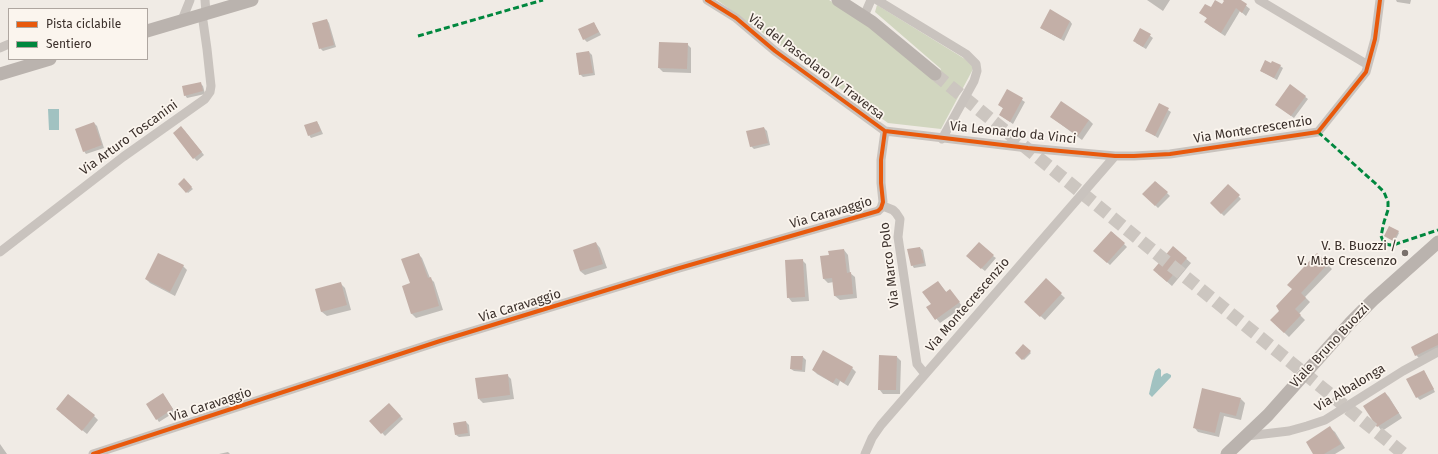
<!DOCTYPE html>
<style>
body{margin:0}
#map{position:relative;width:1438px;height:454px;overflow:hidden;background:#f0ebe5;font-family:"Fira Sans",sans-serif}
canvas{display:block}
.legend{position:absolute;left:8px;top:8px;width:140px;height:52px;box-sizing:border-box;background:#fbf5ee;border:1px solid #aea6a0;margin:0;padding:5px 7px;list-style:none;font-size:12px;color:#3b302b}
.legend li{display:flex;align-items:center;gap:8px;height:20px}
.legend b{width:20px;border:1px solid #aea6a0}
</style>
<div id="map">
<canvas width="1438" height="454"></canvas>
<ul class="legend">
<li><b style="height:5px;background:#e8590c"></b>Pista ciclabile</li>
<li><b style="height:5px;background:#00873e"></b>Sentiero</li>
</ul>
</div>
<script>
const g = document.querySelector('canvas').getContext('2d');
g.lineJoin = 'round';
function paint(path, color) { g.fillStyle = color; g.fill(path, 'evenodd'); }
const shape = rows => new Path2D(rows.map(r => 'M' + r).join(''));
function trace(path, color, width, dash) { g.strokeStyle = color; g.lineWidth = width; g.lineCap = dash ? 'butt' : 'round'; g.setLineDash(dash || []); g.stroke(path); }
function label(font, color, halo, rows, align = 'center') {
  g.font = font + ' "Fira Sans",sans-serif'; g.lineWidth = 3.5; g.setLineDash([]); g.textBaseline = 'middle'; g.strokeStyle = halo; g.fillStyle = color; for (const [text, x, y, turn = 0] of rows) {
    g.save(); g.translate(x, y); g.rotate((+turn || 0) * Math.PI / 180); g.textAlign = isNaN(turn) ? turn : align; if (halo) g.strokeText(text, 0, 0); g.fillText(text, 0, 0); g.restore();
  }
}
paint(shape([
 [717,0,829,0,857,17,934,79,941,69,875,12,877,5,965,59,973,66,972,71,941,129,888,123]
]), '#d1d6bf');
paint(shape([
 [48,109,59,109,59,130,49,130],
 [1159,368,1161,370,1161,377,1164,374,1167,373,1171,375,1171,377,1152,397,1149,394,1152,381,1155,371]
]), '#a1c2c1');
paint(shape([
 [1147,0,1170,0,1163,11],
 [1226,0,1239,0,1250,9,1246,16,1240,11,1225,36,1210,26,1206,22,1208,19,1201,13,1223,5],
 [1396,0,1411,0,1410,4,1397,2],
 [327,20,329,23,336,47,323,51,320,48],
 [1070,21,1072,24,1064,41,1041,28],
 [594,23,601,35,587,42,584,39],
 [1141,29,1153,38,1146,49,1136,43],
 [687,44,691,48,691,73,663,72,659,68],
 [589,52,592,55,595,75,583,77,580,74],
 [1272,64,1280,66,1283,68,1277,80,1261,71],
 [200,83,203,86,205,94,187,98,185,95],
 [1291,86,1308,99,1294,118,1279,107],
 [1007,90,1025,102,1013,124,1000,115,1004,109,999,105],
 [1160,105,1171,112,1158,138,1146,130],
 [1051,117,1089,120,1093,124,1082,140],
 [317,122,319,125,323,134,311,138,309,135],
 [94,123,97,126,104,148,86,154,84,151],
 [764,128,767,131,770,145,754,149,751,146],
 [184,130,204,155,197,161,194,158],
 [184,180,193,189,188,193,179,184],
 [1156,182,1170,196,1158,208,1144,194],
 [1228,185,1241,199,1224,216,1211,203],
 [1112,232,1127,247,1110,265,1095,251],
 [1398,232,1399,233,1395,241,1386,236],
 [596,243,600,248,607,268,585,275,580,271],
 [920,248,923,250,926,266,914,268,912,265],
 [1174,248,1191,263,1172,286,1158,274],
 [844,250,848,255,850,273,855,277,857,298,840,300,835,296,834,282,828,283,823,278,830,256],
 [418,254,422,258,430,278,434,282,443,310,416,318,412,314,404,286,411,284],
 [1317,254,1332,269,1305,297,1310,302,1299,314,1305,320,1289,337,1271,320,1280,311],
 [993,256,996,258,985,271,970,259],
 [802,260,806,264,809,301,792,302,788,297],
 [183,266,187,270,175,296,150,283,146,279],
 [1046,280,1065,298,1045,320,1025,302],
 [938,282,947,293,950,291,963,307,940,323,927,307,932,304],
 [341,284,345,288,351,310,327,316,322,312,317,290],
 [1438,336,1438,349,1419,358,1416,355],
 [1024,346,1031,353,1024,360,1016,353],
 [803,357,806,360,805,372,794,371,791,369],
 [897,357,901,361,900,394,883,394,879,389],
 [852,368,856,372,848,386,840,381,838,386,817,374,813,370],
 [1424,371,1435,392,1420,400,1417,397],
 [507,375,511,379,514,399,483,403,479,399],
 [1385,393,1389,397,1402,418,1382,431,1378,426],
 [165,397,175,412,159,422,157,419],
 [1241,399,1245,403,1241,420,1224,416,1219,437,1198,432,1194,427],
 [389,404,403,419,385,436,371,421],
 [61,413,94,416,98,420,87,434],
 [466,422,469,425,470,436,459,437,456,435],
 [1330,428,1335,432,1345,448,1335,454,1314,454],
 [0,444,7,454,0,454],
 [228,452,230,454,219,454]
]), '#0003');
paint(shape([
 [1215,0,1222,4,1224,1,1223,0,1241,0,1247,4,1242,13,1236,8,1221,33,1204,22,1207,18,1199,13,1205,4,1211,7],
 [1050,9,1070,21,1061,39,1040,28],
 [327,19,334,45,319,49,312,23],
 [594,22,599,32,583,40,578,29],
 [1140,28,1151,34,1143,47,1133,41],
 [659,42,688,43,687,69,658,68],
 [589,51,593,73,579,75,576,53],
 [1265,60,1271,63,1272,61,1281,65,1274,78,1260,71],
 [201,82,203,91,184,96,182,86],
 [1290,84,1306,96,1291,116,1275,105],
 [1007,89,1023,98,1010,122,999,115,1003,108,998,105],
 [1061,101,1089,120,1078,136,1050,117],
 [1159,103,1169,108,1155,136,1145,131],
 [317,121,321,131,308,136,304,125],
 [94,122,102,145,83,152,75,129],
 [181,126,202,152,193,159,173,133],
 [764,127,768,143,750,147,746,131],
 [184,178,192,187,186,193,178,184],
 [1155,181,1168,192,1155,206,1142,194],
 [1228,184,1240,195,1221,214,1210,203],
 [1389,226,1399,231,1393,241,1384,236],
 [1111,231,1125,243,1107,263,1093,251],
 [596,242,603,264,580,271,573,250],
 [979,242,994,255,981,269,966,256],
 [1173,246,1187,258,1167,282,1153,270],
 [920,247,924,263,911,266,907,249],
 [844,249,847,273,851,272,853,294,834,296,832,278,823,279,820,256,829,255,828,251],
 [158,253,184,265,170,292,145,279],
 [419,253,428,278,431,277,439,306,411,314,402,286,410,283,401,259],
 [1317,253,1328,264,1301,293,1306,298,1295,309,1301,315,1284,333,1270,320,1279,311,1276,306,1292,289,1287,285],
 [803,259,805,297,787,298,785,260],
 [1046,278,1062,293,1040,317,1024,302],
 [938,281,946,292,950,289,960,302,935,320,926,307,931,304,922,292],
 [341,282,347,305,321,312,315,289],
 [1438,333,1438,345,1415,356,1411,347],
 [1023,344,1031,351,1022,360,1015,353],
 [823,350,853,367,844,383,836,378,833,383,812,370],
 [879,355,897,356,896,390,878,390],
 [791,356,803,356,802,370,790,369],
 [1424,370,1434,389,1416,398,1406,379],
 [508,374,510,395,478,399,475,378],
 [1202,388,1241,398,1236,416,1220,412,1215,433,1193,428],
 [1385,392,1399,413,1377,427,1363,406],
 [163,393,173,409,156,420,146,404],
 [68,394,95,415,82,431,56,409],
 [389,403,401,416,381,434,369,421],
 [466,421,468,433,455,435,453,423],
 [1330,426,1341,444,1324,454,1313,454,1306,442]
]), '#c3afa7');
trace(shape([
 [935,74,1404,454]
]), '#ccc6c0', 13, [13, 6]);
trace(shape([
 [205,0,206,13],
 [707,0,736,18,775,51,885,131,1028,148,1115,156,1134,156,1170,154,1318,132,1366,72,1375,39,1380,0],
 [877,0,966,54,976,64,977,71,974,81,942,139],
 [1259,0,1368,65],
 [864,16,871,0],
 [182,20,190,0],
 [0,48,9,44],
 [883,206,893,210,896,213,900,219,898,237,917,364,925,374],
 [0,252,123,157,205,99,210,92,211,86,207,49,202,14],
 [1247,436,1289,431,1307,426,1325,420,1403,371,1438,352],
 [93,454,440,341,676,269,878,211,881,208,883,202,881,183,881,160,885,131],
 [865,454,872,438,881,425,1115,156]
]), '#c9c3be', 9);
trace(shape([
 [838,0,872,22,935,74],
 [147,31,252,0],
 [0,74,50,59],
 [1227,454,1268,415,1351,322,1373,300,1438,242]
]), '#bab3ae', 13);
trace(shape([
 [418,36,543,0],
 [1318,132,1375,183,1384,192,1388,202,1388,210,1384,222,1381,236,1383,241,1386,244,1390,245,1396,244,1438,230]
]), '#00873e', 3, [6, 3]);
trace(shape([
 [707,0,736,18,775,51,885,131,1028,148,1115,156,1134,156,1170,154,1318,132,1366,72,1375,39,1380,0],
 [93,454,440,341,676,269,878,211,881,208,883,202,881,183,881,160,885,131]
]), '#e8590c', 4);
for (const [x, y, r, color] of [
 [1405,253,4,"#7a716c"]
]) { const dot = new Path2D(); dot.arc(x, y, r, 0, 2 * Math.PI); g.fillStyle = color; g.fill(dot); trace(dot, '#fbf5ee', 1.5); }
label('13px', '#3b302b', '#fbf5ee', [
 ["Via del Pascolaro IV Traversa",816,67,37],
 ["Via Montecrescenzio",1253,130,-9],
 ["Via Leonardo da Vinci",1013,133,6],
 ["Via Arturo Toscanini",129,138,-36],
 ["Via Caravaggio",831,213,-16],
 ["Via Marco Polo",890,265,-97],
 ["Via Montecrescenzio",968,305,-49],
 ["Via Caravaggio",520,306,-17],
 ["Viale Bruno Buozzi",1330,346,-47],
 ["Via Albalonga",1350,388,-31],
 ["Via Caravaggio",211,405,-18]
]);
label('13px', '#3b302b', '#fbf5ee', [
 ["V. B. Buozzi /",1397,246],
 ["V. M.te Crescenzo",1397,261]
], 'right');
</script>
